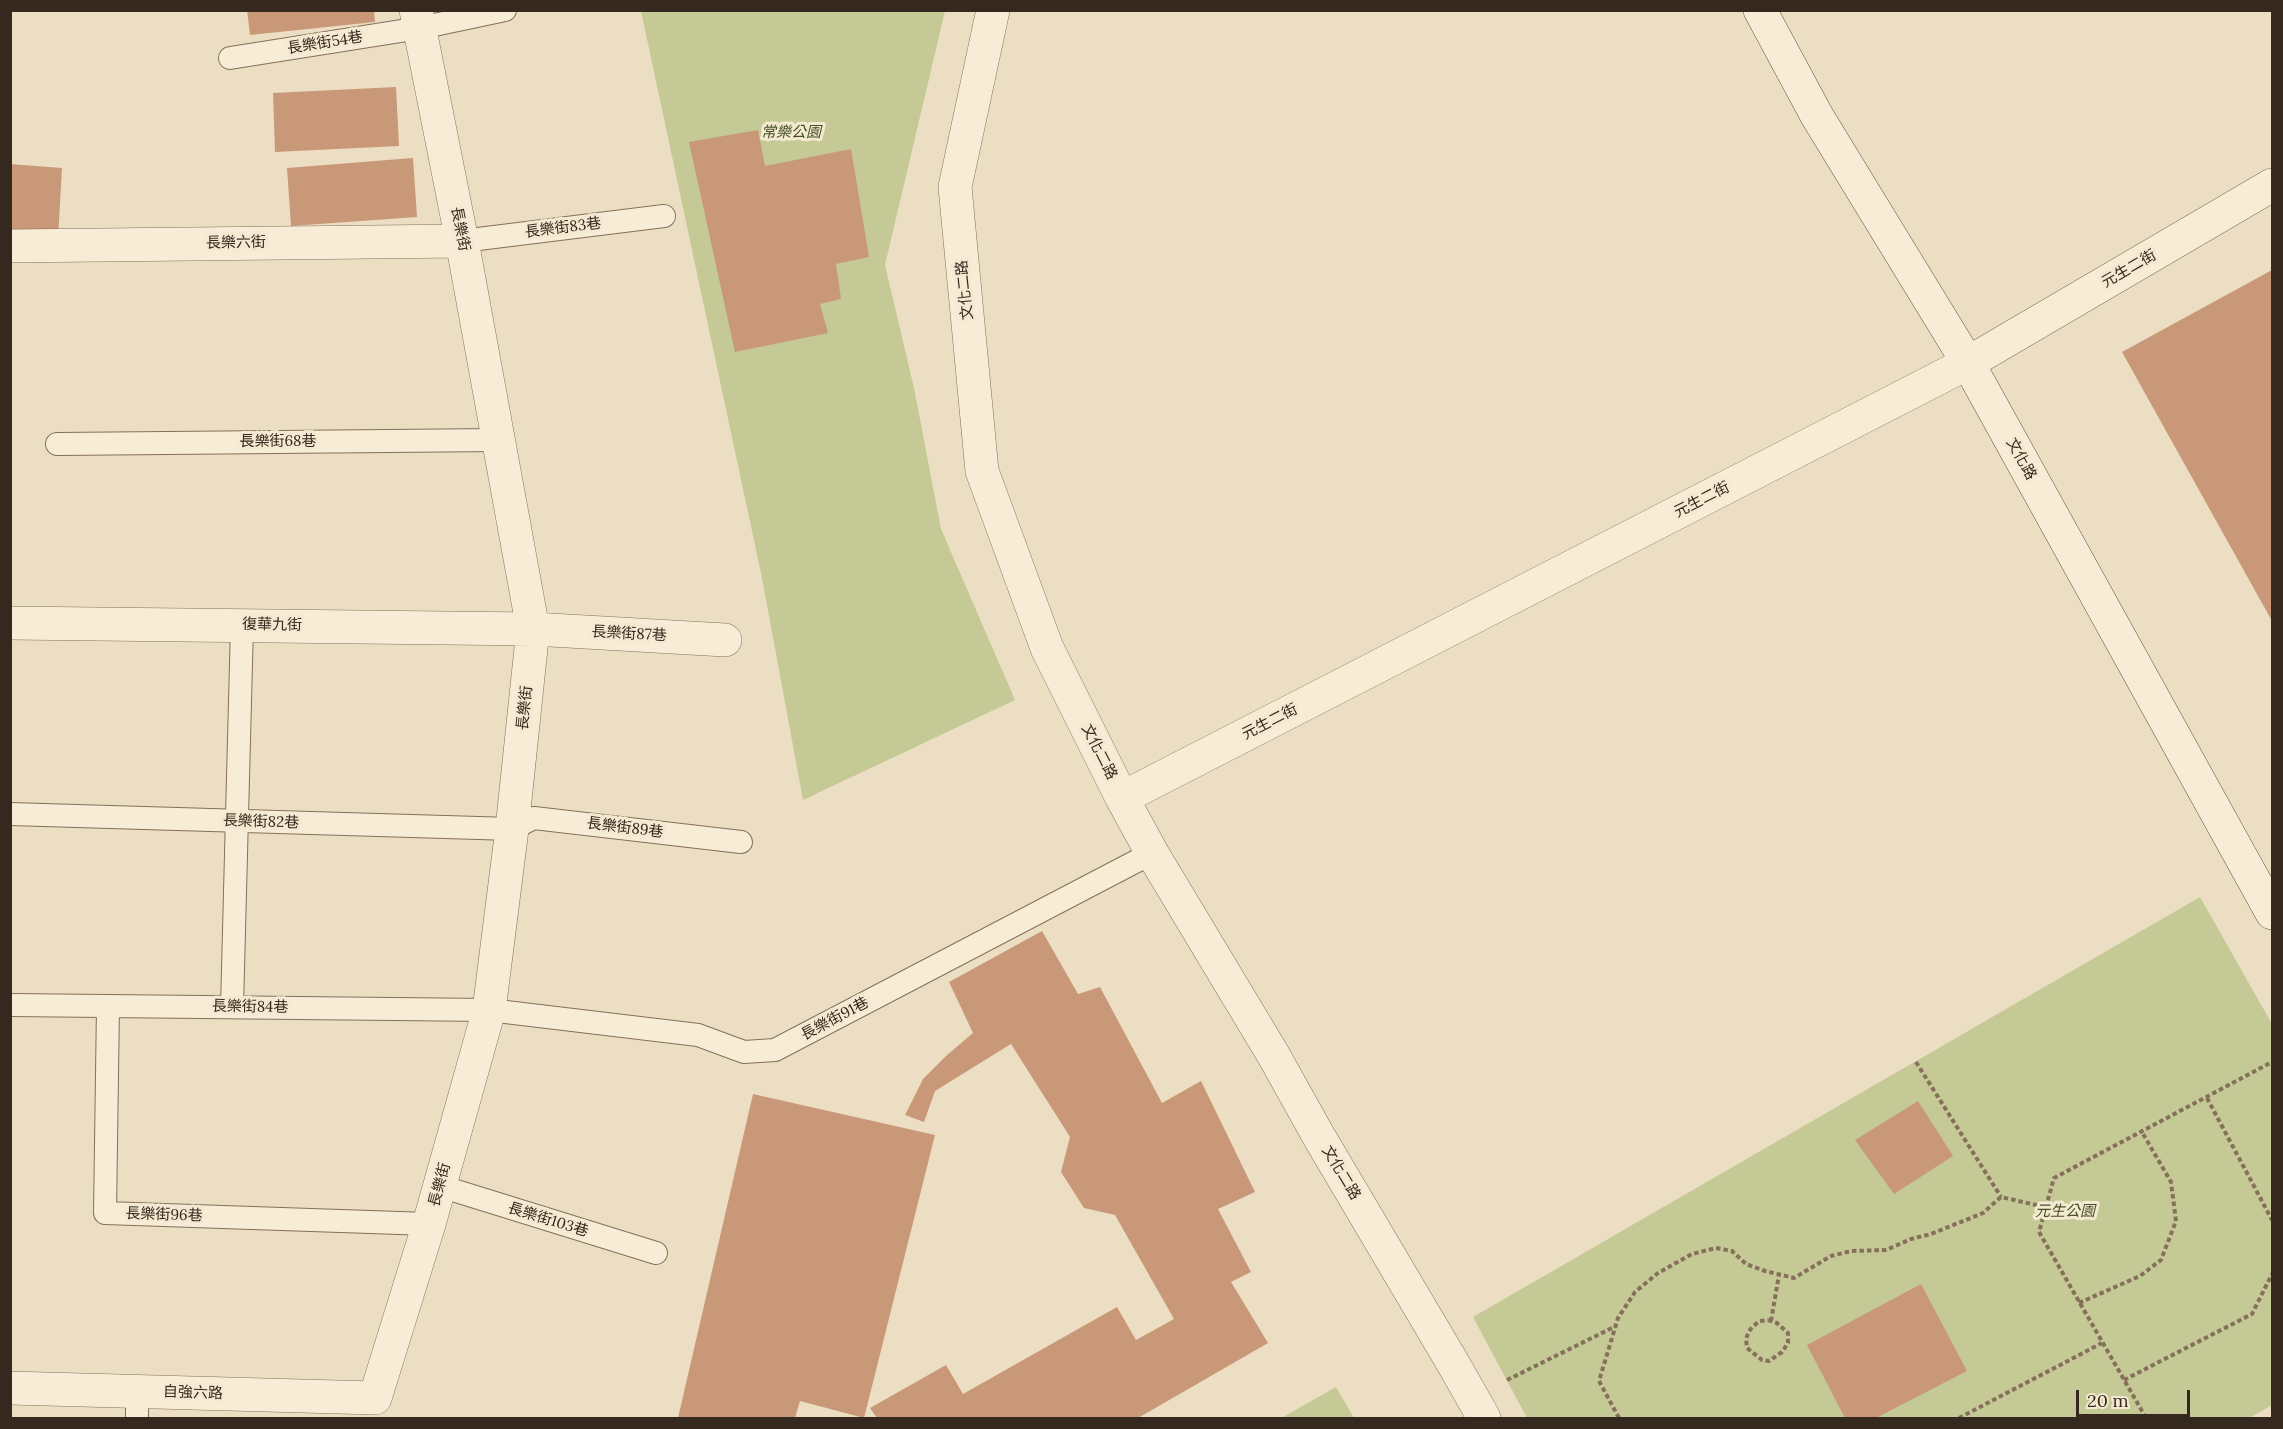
<!DOCTYPE html>
<meta charset="utf-8">
<style>
body{margin:0}
#map{position:relative;width:2283px;height:1429px;overflow:hidden;background:#ecdec2;font-family:Lora,serif}
canvas{display:block}
.frame{position:absolute;inset:0;border:12px solid #35281e;pointer-events:none}
.scale{position:absolute;left:2076px;top:1390px;width:114px;height:27px;box-sizing:border-box;border:3px solid #35281e;border-top:0;padding-left:8px;font-size:18px;line-height:21px;white-space:nowrap;color:#35281e;-webkit-text-stroke:4px #f4e9d1;paint-order:stroke}
</style>
<div id="map">
<canvas width="2283" height="1429"></canvas>
<div class="frame"></div>
<div class="scale">20 m</div>
</div>
<script>
const g = document.querySelector('canvas').getContext('2d');
g.lineJoin = 'round';
function paint(path, color) { g.fillStyle = color; g.fill(path, 'evenodd'); }
const shape = rows => new Path2D(rows.map(r => 'M' + r).join(''));
function trace(path, color, width, dash) { g.strokeStyle = color; g.lineWidth = width; g.lineCap = dash ? 'butt' : 'round'; g.setLineDash(dash || []); g.stroke(path); }
function label(font, color, halo, rows, align = 'center') {
  g.font = font + ' Lora,"Noto Sans TC",serif'; g.lineWidth = 6; g.setLineDash([]); g.textBaseline = 'middle'; g.strokeStyle = halo; g.fillStyle = color; for (const [text, x, y, turn = 0] of rows) {
    g.save(); g.translate(x, y); g.rotate((+turn || 0) * Math.PI / 180); g.textAlign = isNaN(turn) ? turn : align; if (halo) g.strokeText(text, 0, 0); g.fillText(text, 0, 0); g.restore();
  }
}
paint(shape([
 [641,11,945,11,885,265,914,388,941,529,1015,700,803,800,762,578],
 [2200,897,2272,1024,2272,1405,2249,1418,1527,1418,1473,1317],
 [1336,1387,1354,1418,1281,1418]
]), '#c5c996');
paint(shape([
 [247,10,374,10,375,22,250,35],
 [396,87,399,146,275,152,273,93],
 [758,130,765,166,851,149,869,257,836,264,841,299,820,304,828,333,735,352,689,142],
 [413,158,417,217,291,226,287,168],
 [10,164,62,168,58,239,10,236],
 [2272,270,2272,621,2122,352],
 [1042,931,1078,994,1100,987,1162,1103,1201,1081,1255,1192,1218,1209,1251,1272,1231,1282,1268,1343,1138,1418,877,1418,870,1408,946,1365,963,1394,1117,1307,1136,1340,1174,1319,1115,1215,1084,1208,1061,1172,1070,1137,1011,1044,935,1091,924,1122,905,1115,923,1079,946,1056,973,1033,949,982],
 [753,1094,935,1135,864,1418,800,1401,795,1418,678,1418],
 [1918,1101,1953,1156,1894,1194,1855,1140],
 [1921,1284,1967,1371,1876,1418,1845,1418,1807,1345]
]), '#c99879');
const lane = shape([
 [230,58,420,28,505,10],
 [462,241,664,216],
 [57,444,498,440],
 [10,814,512,829,534,818,741,842],
 [10,1005,489,1010,698,1035,744,1052,775,1050,1152,853],
 [108,1006,105,1213,429,1224],
 [232,1007,242,625],
 [440,1186,656,1253],
 [137,1418,137,1391]
]);
const street = shape([
 [993,10,955,187,982,471,1047,648,1122,798,1152,853,1274,1056,1318,1135,1454,1365,1484,1418],
 [10,246,462,241],
 [10,623,533,629,725,640],
 [1122,798,1968,363,2272,185],
 [10,1388,375,1398,429,1224,489,1010,512,829,533,629,462,241,416,10]
]);
const secondary = shape([
 [1760,10,1817,116,1968,363,2272,913]
]);
trace(lane, '#85705a', 24);
trace(street, '#85705a', 34);
trace(secondary, '#67513d', 34);
trace(shape([
 [1916,1062,2001,1197],
 [2207,1098,2272,1220],
 [2079,1303,2140,1276,2161,1260,2176,1221,2171,1182,2142,1132],
 [1768,1320,1777,1323,1788,1333,1788,1343,1782,1352,1769,1361,1762,1360,1747,1348,1746,1339,1749,1331,1753,1326,1760,1321,1768,1320],
 [1771,1321,1779,1275],
 [1507,1380,1616,1326],
 [2124,1380,2252,1314,2272,1274],
 [1619,1418,1599,1381,1618,1318,1635,1292,1658,1273,1692,1254,1716,1248,1732,1251,1746,1264,1765,1271,1794,1278,1831,1256,1851,1251,1886,1250,1911,1239,1931,1234,1983,1213,2001,1197,2045,1207],
 [1959,1418,2102,1343],
 [2146,1418,2039,1232,2054,1178,2272,1062]
]), '#85705a', 4, [4.5, 3]);
trace(lane, '#f7ecd5', 22);
trace(street, '#f7ecd5', 33);
trace(secondary, '#f7ecd5', 33);
label('15px', '#35281e', '#f4e9d1', [
 ["長樂街54巷",325,43,-9],
 ["長樂街83巷",563,228,-7],
 ["長樂街",460,229,79],
 ["長樂六街",236,243,-1],
 ["元生二街",2129,269,-30],
 ["文化二路",965,290,-96],
 ["長樂街68巷",278,442],
 ["文化路",2021,459,61],
 ["元生二街",1702,500,-27],
 ["復華九街",272,625,1],
 ["長樂街87巷",629,634,3],
 ["長樂街",525,708,-84],
 ["元生二街",1270,722,-27],
 ["文化二路",1099,752,63],
 ["長樂街82巷",261,822,2],
 ["長樂街89巷",625,828,7],
 ["長樂街84巷",250,1007,1],
 ["長樂街91巷",835,1019,-28],
 ["文化二路",1341,1173,59],
 ["長樂街",440,1185,-75],
 ["長樂街96巷",164,1215,2],
 ["長樂街103巷",548,1220,17],
 ["自強六路",193,1393,2]
]);
label('italic 15px', '#475125', '#f4e9d1', [
 ["常樂公園",791,133],
 ["元生公園",2065,1212]
]);
</script>
